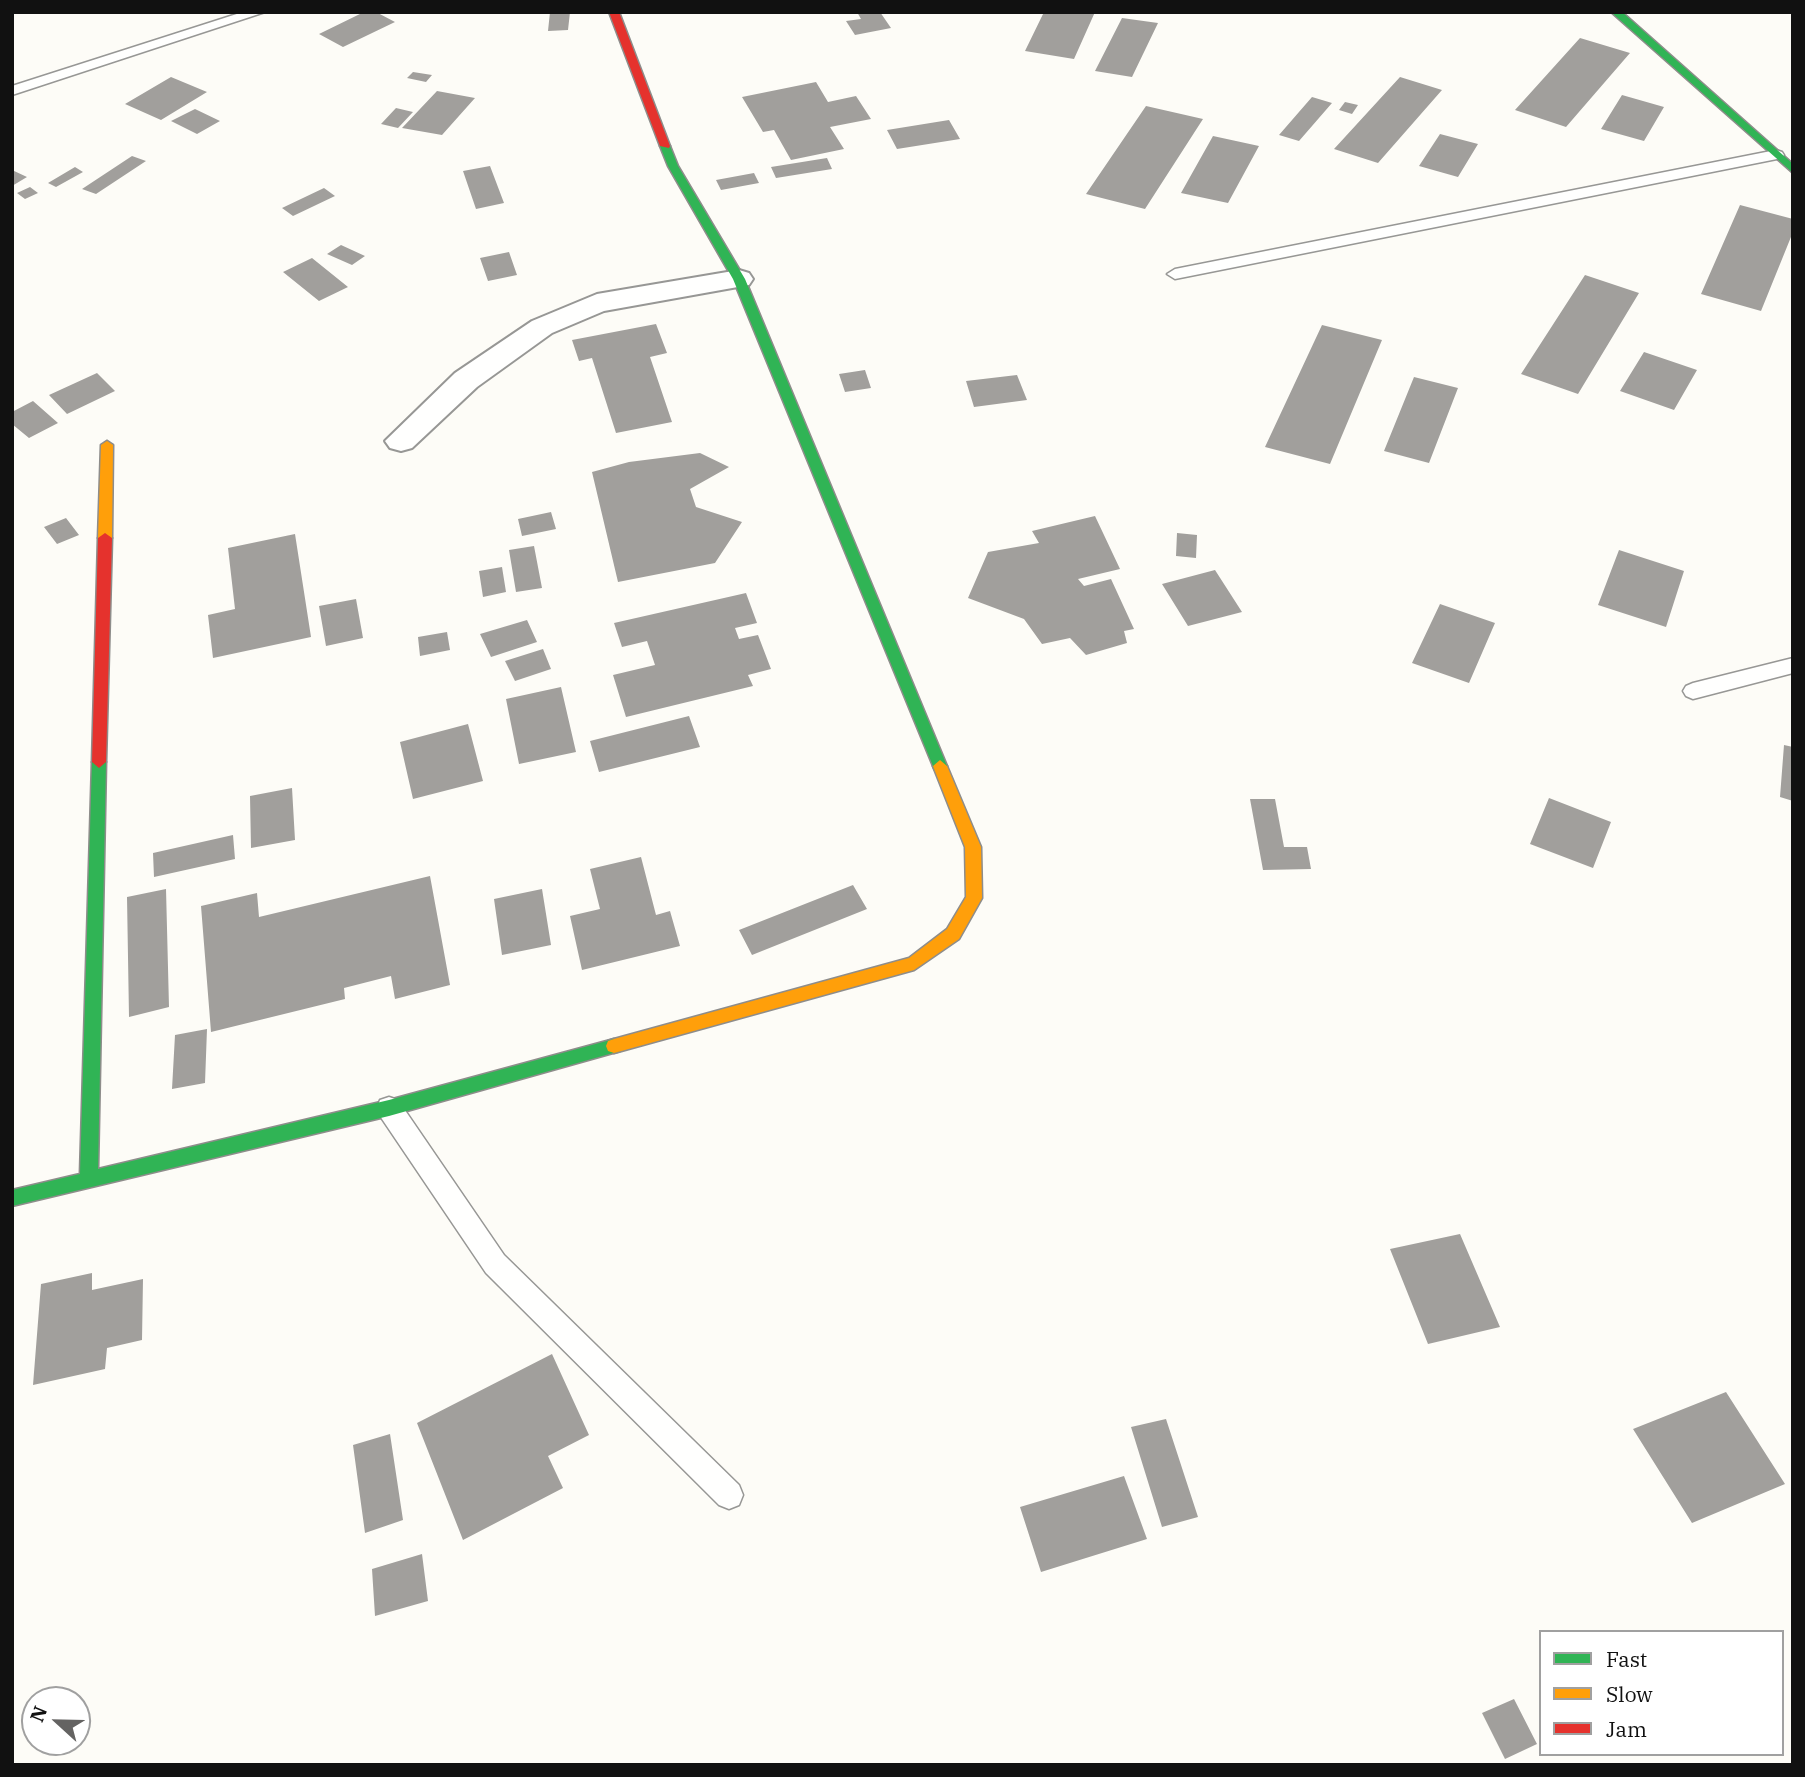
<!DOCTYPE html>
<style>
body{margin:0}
#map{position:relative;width:1805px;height:1777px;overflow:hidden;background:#fdfcf7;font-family:"IBM Plex Serif",serif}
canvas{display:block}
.frame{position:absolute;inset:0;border:14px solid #111;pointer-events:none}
.legend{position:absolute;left:1539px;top:1630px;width:245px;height:126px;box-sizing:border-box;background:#fff;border:2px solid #a0a0a0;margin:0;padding:9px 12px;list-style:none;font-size:21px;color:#111}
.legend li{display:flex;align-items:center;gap:14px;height:35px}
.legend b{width:35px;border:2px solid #a0a0a0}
.north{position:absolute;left:21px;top:1686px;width:70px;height:70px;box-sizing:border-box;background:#fff;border:2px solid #a0a0a0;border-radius:50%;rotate:292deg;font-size:19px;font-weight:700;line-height:28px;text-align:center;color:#111}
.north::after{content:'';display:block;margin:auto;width:24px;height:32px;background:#646362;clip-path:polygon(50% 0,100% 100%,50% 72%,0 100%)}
</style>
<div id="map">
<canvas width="1805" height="1777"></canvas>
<div class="frame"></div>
<ul class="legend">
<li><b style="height:9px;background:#30b455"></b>Fast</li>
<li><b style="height:9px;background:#ff9f0a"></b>Slow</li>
<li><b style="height:9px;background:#e5322d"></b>Jam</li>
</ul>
<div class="north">N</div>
</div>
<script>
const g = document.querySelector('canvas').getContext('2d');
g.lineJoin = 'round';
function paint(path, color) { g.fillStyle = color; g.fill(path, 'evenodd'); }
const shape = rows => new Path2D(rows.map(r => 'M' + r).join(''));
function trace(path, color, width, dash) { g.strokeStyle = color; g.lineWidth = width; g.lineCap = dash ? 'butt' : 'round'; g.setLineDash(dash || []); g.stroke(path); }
paint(shape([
 [364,12,376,12,395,22,343,47,319,34],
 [550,12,570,12,568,30,548,31],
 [857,12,880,12,891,28,855,35,846,21,861,19],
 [1044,12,1095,12,1074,59,1025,51],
 [1122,18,1158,23,1132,77,1095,71],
 [1580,38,1630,53,1566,127,1515,110],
 [413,72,432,75,426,82,407,78],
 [171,77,207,92,161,120,125,104],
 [1400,77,1442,90,1378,163,1334,149],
 [816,82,828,102,856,96,871,119,830,127,844,149,791,160,774,130,763,132,742,97],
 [437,91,475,98,442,135,402,128],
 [1622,95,1664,107,1644,141,1601,129],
 [1312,97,1332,103,1299,141,1279,135],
 [1345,102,1358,105,1352,114,1339,110],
 [1146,106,1203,119,1145,209,1086,194],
 [396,108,413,112,398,128,381,124],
 [195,109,220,121,197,134,171,121],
 [949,120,960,139,897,149,887,130],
 [1440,134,1478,144,1458,177,1419,166],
 [1213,136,1259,146,1228,203,1181,193],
 [132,156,146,161,96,194,82,189],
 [827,158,832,169,776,178,771,167],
 [490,166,504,203,476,209,463,171],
 [75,167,83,172,56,187,48,183],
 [12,170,27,177,12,186],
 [754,173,759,183,721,190,716,180],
 [30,187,38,193,25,199,17,193],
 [324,188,335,196,293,216,282,208],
 [1740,205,1793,219,1793,232,1761,311,1701,294],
 [341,245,365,256,352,265,327,254],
 [509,252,517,275,488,281,480,258],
 [312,258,348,287,319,301,283,272],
 [1585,275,1639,293,1578,394,1521,374],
 [656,324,667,353,650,357,672,422,616,433,592,358,579,361,572,340],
 [1322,325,1382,340,1330,464,1265,447],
 [1644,352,1697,370,1674,410,1620,391],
 [865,370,871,388,845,392,839,374],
 [97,373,115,391,67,414,49,395],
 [1017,375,1027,400,974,407,966,381],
 [1414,377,1458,388,1429,463,1384,451],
 [33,401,58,423,29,438,12,424,12,412],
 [700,453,729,467,690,489,696,507,742,522,715,563,618,582,592,472,629,462],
 [551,512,556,529,522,536,518,519],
 [1095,516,1120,569,1078,579,1084,586,1111,579,1134,629,1124,631,1127,643,1086,655,1070,638,1042,644,1024,619,968,598,988,552,1039,543,1032,531],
 [66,518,79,535,57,544,44,527],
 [1177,533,1197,535,1196,558,1176,556],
 [295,534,311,637,213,658,208,615,235,609,228,548],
 [534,546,542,588,516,592,509,550],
 [1619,550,1684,571,1666,627,1598,605],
 [502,567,506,592,483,597,479,571],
 [1215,570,1242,612,1188,626,1162,584],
 [746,593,757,623,735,628,739,639,758,635,771,669,748,675,753,686,626,717,613,675,655,665,647,641,622,647,614,623],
 [356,599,363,638,326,646,319,606],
 [1440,604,1495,623,1469,683,1412,663],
 [527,620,537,642,491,657,480,634],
 [447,632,450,650,420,656,418,637],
 [543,649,551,669,515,681,505,661],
 [561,687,576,752,519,764,506,699],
 [689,716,700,747,599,772,590,741],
 [468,724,483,781,413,799,400,742],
 [1784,745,1793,747,1793,801,1780,797],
 [292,788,295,840,251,848,250,796],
 [1549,798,1611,822,1593,868,1530,844],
 [1250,799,1275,799,1284,847,1307,847,1311,869,1263,870],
 [233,835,235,859,154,877,153,853],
 [641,857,656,915,670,911,680,946,582,970,570,916,600,909,590,869],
 [430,876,450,985,395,999,391,976,344,988,345,999,211,1032,201,906,257,893,259,917],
 [853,885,867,909,752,955,739,930],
 [166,889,169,1007,129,1017,127,897],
 [542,889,551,945,502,955,494,899],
 [207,1029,205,1083,172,1089,175,1035],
 [1460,1234,1500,1327,1428,1344,1390,1249],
 [92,1273,92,1290,143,1279,142,1340,107,1348,105,1369,33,1385,41,1284],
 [552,1354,589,1435,548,1456,563,1488,463,1540,417,1423],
 [1726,1392,1785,1484,1692,1523,1633,1429],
 [1166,1419,1198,1517,1162,1527,1131,1427],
 [390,1434,403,1520,365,1533,353,1445],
 [1124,1476,1147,1539,1041,1572,1020,1507],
 [422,1554,428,1601,375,1616,372,1569],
 [1514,1699,1537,1744,1505,1759,1482,1713]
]), '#a19f9c');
const lane = shape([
 [243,12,265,12,12,95,12,86,243,12],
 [1776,150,1782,152,1784,155,1782,158,1175,279,1167,274,1175,269,1776,150],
 [1793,658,1793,673,1693,699,1686,696,1683,691,1686,686,1693,683,1793,658],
 [389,1097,398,1100,504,1255,739,1485,743,1495,739,1505,729,1509,719,1505,486,1273,380,1116,377,1108,380,1100,389,1097]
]);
const street = shape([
 [739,270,749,273,753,279,749,285,604,311,552,333,477,387,412,448,401,451,390,448,385,441,455,373,532,321,597,294,739,270]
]);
const fast = shape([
 [1611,12,1622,12,1793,164,1793,173,1611,12],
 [665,143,670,146,678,166,745,279,947,766,945,770,935,770,933,766,733,279,668,166,660,146,665,143],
 [99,756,106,762,98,1169,389,1100,614,1039,620,1041,622,1046,620,1051,389,1116,12,1206,12,1190,80,1174,92,762,99,756]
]);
const slow = shape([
 [107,441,113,445,112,538,105,543,98,538,101,445,107,441],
 [940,760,947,766,981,847,982,898,959,939,914,970,614,1053,608,1051,606,1046,608,1041,614,1039,909,958,947,929,966,897,965,847,933,766,940,760]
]);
const jam = shape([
 [609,12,619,12,670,146,669,148,660,146,609,12],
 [105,533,112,538,106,762,99,768,92,762,98,538,105,533]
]);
trace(lane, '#979795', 3);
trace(street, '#979795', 4);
trace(fast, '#8e8d8b', 3);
trace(slow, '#8e8d8b', 3);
trace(jam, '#8e8d8b', 3);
paint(lane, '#fffffe');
paint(street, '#fffffe');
paint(fast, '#30b455');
paint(slow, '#ff9f0a');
paint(jam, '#e5322d');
</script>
